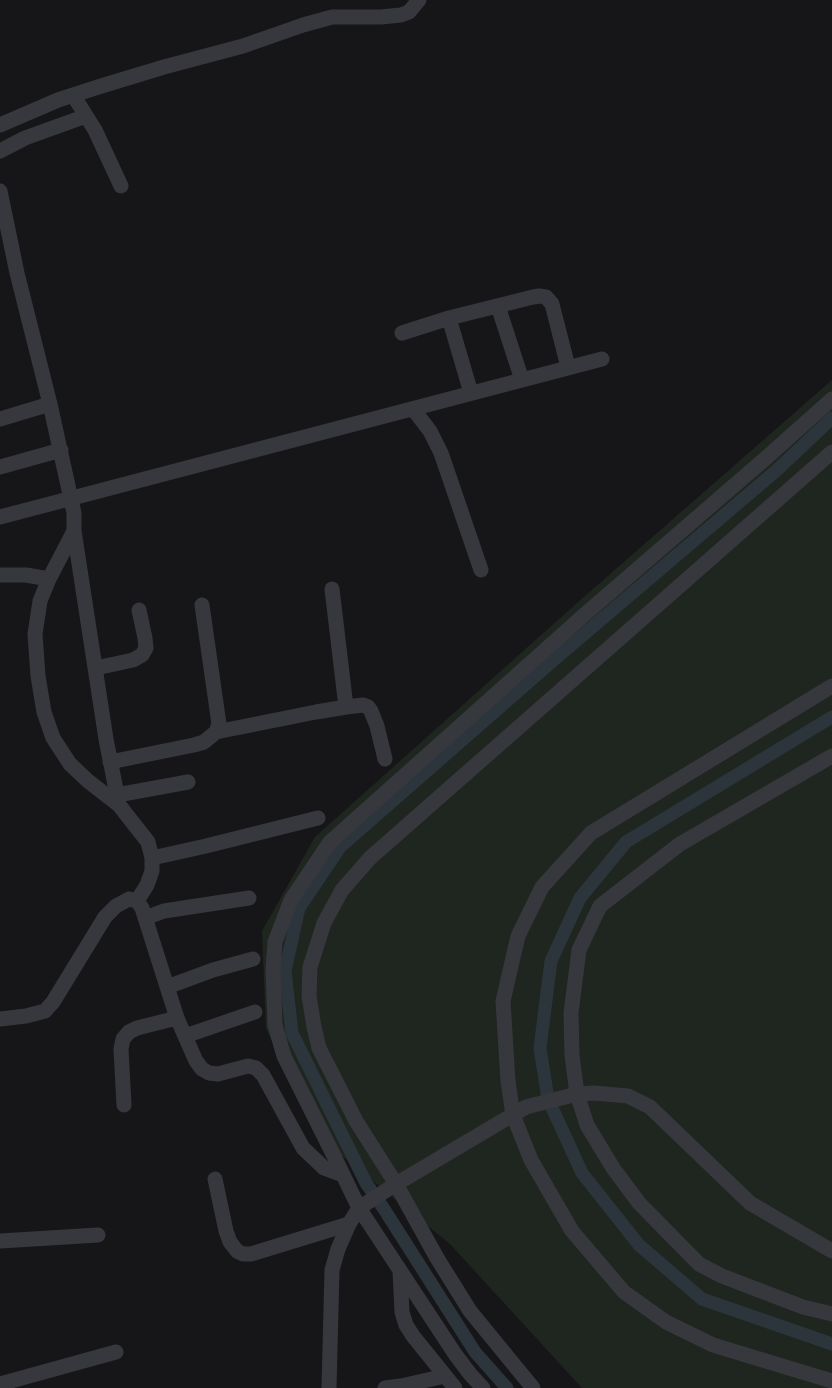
<!DOCTYPE html>
<style>
body{margin:0}
canvas{display:block;background:#161618}
</style>
<canvas width="832" height="1388"></canvas>
<script>
const g = document.querySelector('canvas').getContext('2d');
g.lineJoin = 'round';
function paint(path, color) { g.fillStyle = color; g.fill(path, 'evenodd'); }
const shape = rows => new Path2D(rows.map(r => 'M' + r).join(''));
function trace(path, color, width, dash) { g.strokeStyle = color; g.lineWidth = width; g.lineCap = dash ? 'butt' : 'round'; g.setLineDash(dash || []); g.stroke(path); }
paint(shape([
 [832,380,832,1388,582,1388,450,1244,314,1133,266,1028,262,931,315,837,577,603]
]), '#1e261f');
trace(shape([
 [832,717,626,842,580,898,551,961,540,1048,548,1099,582,1173,639,1245,702,1299,832,1344],
 [507,1388,475,1352,384,1209,366,1183,292,1033,285,971,299,908,340,847,556,658,777,470,832,418]
]), '#2c353c', 13);
trace(shape([
 [73,95,95,130,121,186],
 [0,125,58,100,98,87,164,67,243,46,303,25,332,17,381,17,401,15,409,12,419,0],
 [0,151,25,138,86,116],
 [0,191,17,273,50,404,74,513,74,531,49,579,40,601,35,634,38,676,44,712,53,738,70,764,88,781,119,805,148,842,152,858,152,871,147,885,137,901],
 [498,306,522,380],
 [449,318,471,393],
 [402,333,449,318,533,297,539,296,546,297,552,304,568,367],
 [413,409,430,431,441,453,481,570],
 [0,419,50,404],
 [0,467,61,450],
 [0,517,602,359],
 [74,531,106,739,119,805],
 [0,575,26,575,49,579],
 [332,589,346,707],
 [96,668,133,660,142,655,146,648,145,638,139,610],
 [832,686,591,833,542,887,518,936,503,1001,508,1081,513,1115,531,1160,572,1231,624,1292,666,1322,713,1345,832,1381],
 [216,732,316,712,346,707,363,705,368,707,371,711,377,726,385,759],
 [832,756,680,844,600,906,579,950,571,1013,572,1055,577,1094,587,1125,613,1168,639,1203,699,1264,722,1276,803,1307,832,1314],
 [110,762,194,745,204,742,216,732,219,724,202,605],
 [117,795,188,782],
 [152,858,206,846,318,818],
 [145,918,164,911,249,898],
 [167,987,213,970,253,959],
 [0,1019,26,1016,45,1011,53,1002,105,917,116,906,129,899,137,901,142,908,177,1018,196,1061,202,1069,209,1073,218,1074,248,1066,256,1068,263,1075,303,1148,324,1168,343,1175],
 [185,1036,255,1012],
 [124,1105,121,1049,123,1039,129,1032,137,1028,177,1018],
 [215,1179,226,1231,230,1242,237,1251,243,1254,251,1254,349,1224],
 [0,1241,98,1235],
 [400,1271,402,1312,406,1325,413,1336,455,1388],
 [0,1384,116,1352],
 [329,1388,332,1270,338,1249,349,1224,359,1208,396,1184,526,1107,577,1094,594,1093,628,1096,650,1107,750,1203,832,1251],
 [385,1388,401,1386,445,1376],
 [483,1388,470,1374,455,1354,359,1208,334,1156,284,1056,275,1025,273,969,275,942,291,900,330,842,583,616,766,458,832,399],
 [533,1388,470,1311,437,1258,396,1184,356,1121,319,1048,314,1027,309,996,310,967,324,923,342,890,370,858,832,452]
]), '#37383d', 15);
</script>
